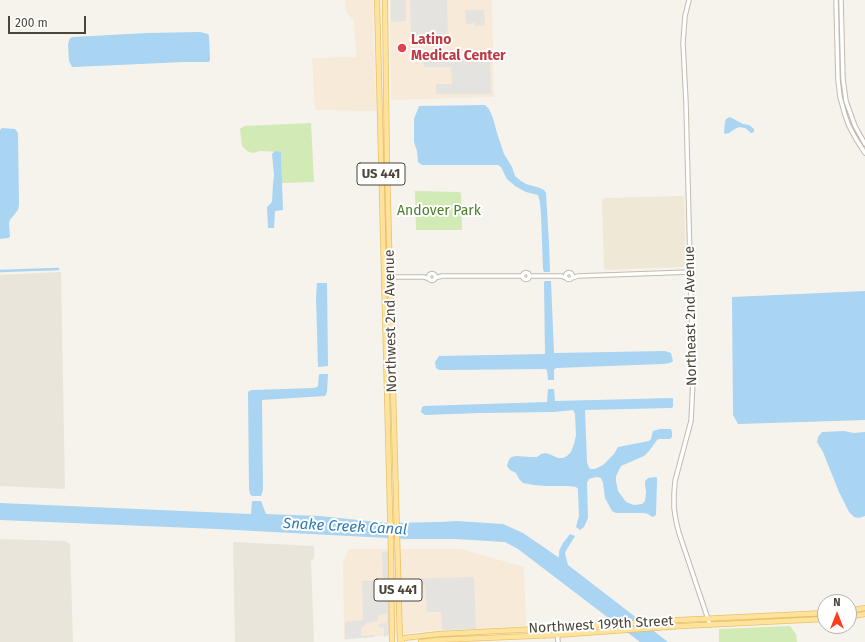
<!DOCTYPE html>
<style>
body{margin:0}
#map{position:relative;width:865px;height:642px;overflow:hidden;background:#f6f3ec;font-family:"Fira Sans",sans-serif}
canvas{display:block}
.north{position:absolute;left:817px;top:594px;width:40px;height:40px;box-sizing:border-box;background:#fff;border:1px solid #b7b4b0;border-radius:50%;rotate:0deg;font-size:11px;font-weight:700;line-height:16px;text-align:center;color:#4b4439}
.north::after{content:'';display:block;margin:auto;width:14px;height:18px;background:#fc3f1d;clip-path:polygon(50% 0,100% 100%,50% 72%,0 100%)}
.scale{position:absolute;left:8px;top:16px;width:78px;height:18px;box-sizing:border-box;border:2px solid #4b4439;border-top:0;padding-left:5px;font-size:12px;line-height:14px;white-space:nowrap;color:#4b4439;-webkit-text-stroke:3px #fff;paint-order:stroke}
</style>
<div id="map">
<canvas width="865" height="642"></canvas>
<div class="north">N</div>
<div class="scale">200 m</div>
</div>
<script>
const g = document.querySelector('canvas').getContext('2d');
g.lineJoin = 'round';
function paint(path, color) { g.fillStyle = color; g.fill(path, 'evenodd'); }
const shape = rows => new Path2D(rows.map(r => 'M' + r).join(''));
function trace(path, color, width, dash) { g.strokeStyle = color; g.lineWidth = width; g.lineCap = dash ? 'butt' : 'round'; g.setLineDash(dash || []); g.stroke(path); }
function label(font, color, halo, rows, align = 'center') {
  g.font = font + ' "Fira Sans",sans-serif'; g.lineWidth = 4; g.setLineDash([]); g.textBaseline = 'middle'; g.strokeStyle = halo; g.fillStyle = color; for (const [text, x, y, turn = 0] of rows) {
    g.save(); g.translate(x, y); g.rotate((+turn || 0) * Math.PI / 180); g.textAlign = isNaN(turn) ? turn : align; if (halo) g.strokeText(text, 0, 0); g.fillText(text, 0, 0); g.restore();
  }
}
paint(shape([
 [61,272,65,489,0,486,0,275],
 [0,539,65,541,70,544,73,642,0,642],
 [233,542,314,546,314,559,311,560,314,642,235,642]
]), '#eae5da');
paint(shape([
 [345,0,373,0,376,111,315,110,312,58,356,57,354,21,346,12],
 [390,0,492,0,494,97,391,100],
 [349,549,461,549,524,567,526,626,429,631,344,640,343,562]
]), '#f7ead8');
paint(shape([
 [683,196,684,197,686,266,684,267,605,270,604,268,602,201,604,198]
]), '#efe8d6');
paint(shape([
 [311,123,314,182,282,183,281,152,260,151,253,153,247,151,242,146,240,129,244,126],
 [415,191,460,192,461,194,462,230,416,230],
 [790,626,796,634,797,642,719,642,719,629]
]), '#d2eab5');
paint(shape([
 [391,0,406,0,406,21,391,22],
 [410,0,447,0,448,37,411,38],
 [465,10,484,10,485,25,475,26,475,23,466,24],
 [490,56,491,94,436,94,436,84,452,84,451,67,424,67,423,58],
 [389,551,389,634,387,636,384,637,384,628,379,627,379,624,387,623,387,614,378,615,378,621,367,623,363,627,361,628,361,636,375,635,375,637,345,639,345,622,363,620,362,581,383,580,382,552],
 [474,577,476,629,442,630,441,612,427,612,425,585,407,586,408,597,421,597,421,601,402,602,401,579]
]), '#e5e3e0');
paint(shape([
 [200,32,208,34,209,36,210,60,209,62,184,62,74,67,72,67,69,61,68,44,70,38,73,37,147,33],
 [485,105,489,109,493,118,497,133,504,154,512,167,515,176,521,181,526,184,540,188,544,190,546,193,549,243,550,272,544,272,543,269,541,214,540,203,538,195,526,192,515,186,507,179,501,167,498,165,422,165,418,162,417,151,414,142,414,119,419,106],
 [730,117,743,124,749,125,754,129,754,132,751,133,745,128,739,127,735,129,729,133,725,134,724,132,725,122,726,119],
 [2,128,15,129,18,133,19,205,18,210,10,220,9,223,10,237,8,238,0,239,0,130],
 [275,151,281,152,283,210,275,211,274,228,268,228,267,207,272,202,273,184,274,175,272,154],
 [545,281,551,281,554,353,665,351,671,353,673,361,670,363,663,364,556,368,554,370,554,380,548,380,547,370,545,369,447,370,439,370,436,368,435,362,439,356,545,354,544,282],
 [317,283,327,283,328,366,318,367,316,297],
 [865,291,865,420,738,424,733,415,732,297],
 [319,374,328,374,327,392,325,396,262,400,263,490,261,496,252,496,250,494,249,489,248,392,249,391,252,390,314,388,317,387,318,386],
 [548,389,554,389,555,401,673,398,673,407,671,408,585,410,587,462,589,468,591,469,595,469,603,465,614,454,618,447,649,441,651,439,653,431,660,429,671,429,672,432,672,437,670,439,659,439,657,440,649,451,644,456,621,466,616,476,616,481,618,491,626,502,634,505,642,504,645,501,646,492,645,484,645,481,648,478,655,477,657,478,657,481,656,515,653,517,652,517,648,514,644,513,616,513,612,511,605,498,603,483,601,478,597,477,592,478,589,479,587,483,588,518,584,527,580,530,576,527,579,516,578,492,578,489,576,487,568,486,546,486,534,485,523,483,519,479,516,473,510,470,507,466,508,462,510,458,512,457,516,456,531,457,537,457,541,454,545,453,549,454,558,458,563,458,567,456,571,452,574,444,576,435,575,414,573,410,554,412,480,413,425,415,421,412,422,407,424,406,547,402],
 [844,431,854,433,865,432,865,516,859,518,854,517,849,512,839,492,823,452,817,442,818,437,822,432],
 [252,501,261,501,266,514,320,516,387,523,440,522,457,521,503,524,523,533,558,557,559,556,559,551,563,543,570,534,575,536,567,549,565,553,568,565,668,642,640,642,518,549,505,542,455,539,406,539,217,529,0,520,0,503,251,514]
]), '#a9d4f2');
trace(shape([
 [0,271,58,269]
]), '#a9d4f2', 2.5);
const tertiary = shape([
 [689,0,685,16,683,43,686,103,693,380,691,421,675,481,674,494,674,508,676,521,679,533,710,625],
 [836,0,838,80,840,97,845,115,849,126,856,139,865,153],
 [841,0,843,79,846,101,855,126,865,144],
 '565.5 276a3.5 3.5 0 1 1 7 0a3.5 3.5 0 1 1-7 0Z',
 '522.5 276a3.5 3.5 0 1 1 7 0a3.5 3.5 0 1 1-7 0Z',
 '428.5 277a3.5 3.5 0 1 1 7 0a3.5 3.5 0 1 1-7 0Z',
 [529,276,561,276,566,278],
 [389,277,424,277,429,279],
 [435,278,442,276,522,276],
 [572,278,578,276,691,272],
 [557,628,558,642]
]);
const primary = shape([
 [377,0,391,553,392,642],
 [385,0,387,166,400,642],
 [849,611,865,608],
 [849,617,865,614],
 [400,642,404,638,439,634,557,628,679,620,825,613],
 [421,642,437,640,557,635,682,626,825,619]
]);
trace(tertiary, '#c2bbae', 5.5);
trace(primary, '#e6c16a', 6);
trace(tertiary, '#fff', 3.5);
trace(primary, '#ffe39c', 4.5);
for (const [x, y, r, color] of [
 [402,48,5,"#e0444e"]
]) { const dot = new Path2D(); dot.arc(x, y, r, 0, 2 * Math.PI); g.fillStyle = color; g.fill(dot); trace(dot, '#fff', 1.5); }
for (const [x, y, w] of [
 [381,174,48],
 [398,590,48]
]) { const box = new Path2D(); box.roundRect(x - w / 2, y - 11, w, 22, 3); g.fillStyle = '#fff'; g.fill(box); trace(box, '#4b4439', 1); }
label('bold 13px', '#4b4439', null, [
 ["US 441",381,174],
 ["US 441",398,590]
]);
label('bold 14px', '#be3a42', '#fff', [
 ["Latino",411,40],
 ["Medical Center",411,56]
], 'left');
label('14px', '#4a7f2a', '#fff', [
 ["Andover Park",439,211]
]);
label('14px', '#4b4439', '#fff', [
 ["Northeast 2nd Avenue",691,316,-91],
 ["Northwest 2nd Avenue",391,321,-91],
 ["Northwest 199th Street",601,625,-3]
]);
label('italic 15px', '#2e7ab2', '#fff', [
 ["Snake Creek Canal",345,527,3]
]);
</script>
